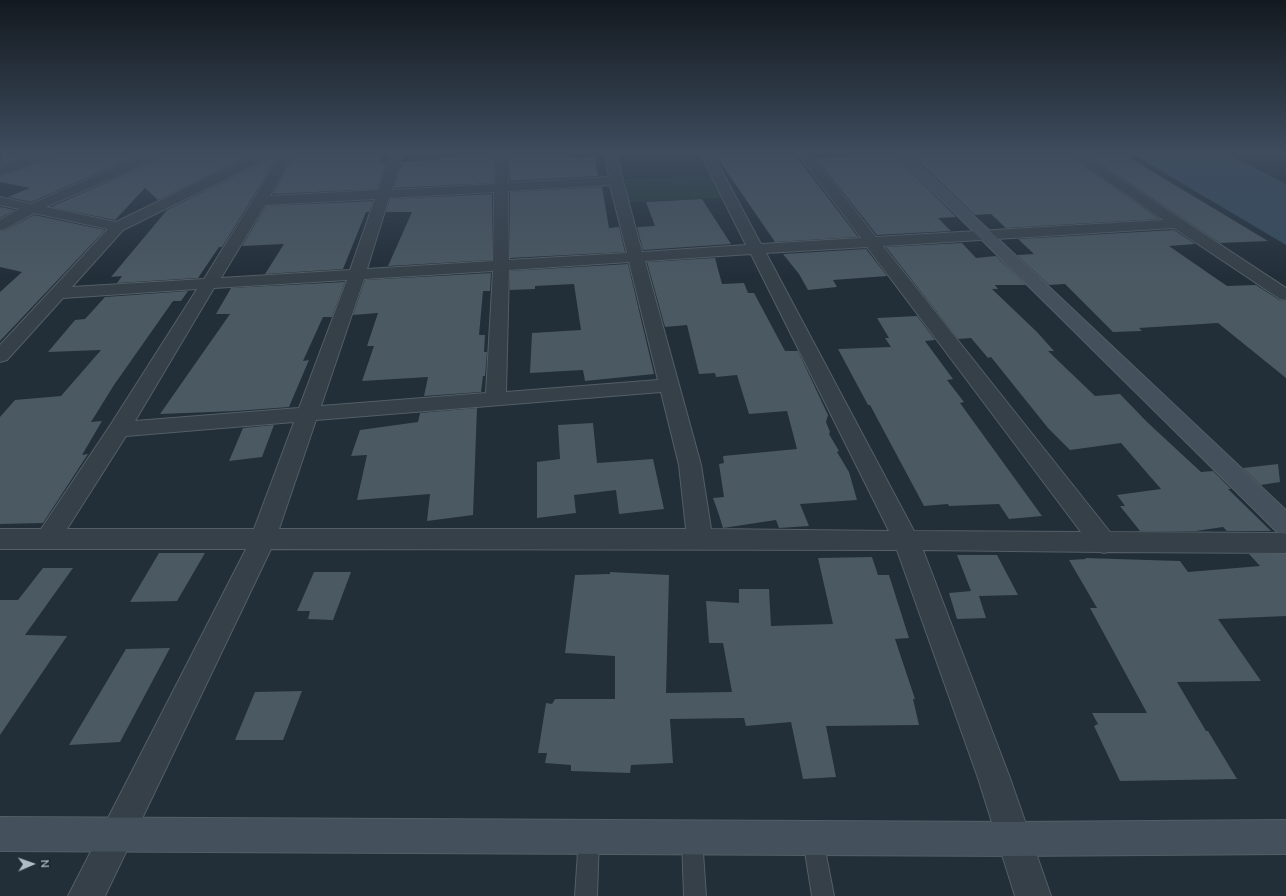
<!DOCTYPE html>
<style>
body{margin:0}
#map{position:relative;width:1286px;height:896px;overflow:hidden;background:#222e38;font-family:"Nunito Sans",sans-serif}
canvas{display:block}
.north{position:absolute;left:12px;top:844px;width:40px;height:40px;-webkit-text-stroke:3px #1b252d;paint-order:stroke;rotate:88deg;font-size:11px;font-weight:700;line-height:16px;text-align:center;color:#b1bbc4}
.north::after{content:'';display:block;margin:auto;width:14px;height:18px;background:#b1bbc4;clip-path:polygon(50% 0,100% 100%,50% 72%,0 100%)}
</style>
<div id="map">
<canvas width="1286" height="896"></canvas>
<div class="north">N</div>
</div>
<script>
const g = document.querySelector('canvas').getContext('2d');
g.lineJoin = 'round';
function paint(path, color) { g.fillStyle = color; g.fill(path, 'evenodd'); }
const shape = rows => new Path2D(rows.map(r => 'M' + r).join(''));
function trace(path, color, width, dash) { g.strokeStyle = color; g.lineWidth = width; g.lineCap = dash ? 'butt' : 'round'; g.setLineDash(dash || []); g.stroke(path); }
paint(shape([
 [712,175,723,198,628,202,624,179]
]), '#253b39');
paint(shape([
 [1131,153,1226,153,1286,184,1286,245]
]), '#374d5e');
paint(shape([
 [2,153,33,153,0,166],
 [57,153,144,153,31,202,8,197,30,188,0,182,0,177,55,157],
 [166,153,254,153,158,200,145,188,115,220,51,207,164,157],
 [275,153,280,153,222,247,219,247,198,278,117,283,122,276,111,277,167,210,273,157],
 [295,153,335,153,335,155,385,153,380,163,386,163,377,189,273,194],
 [458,153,495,153,494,183,394,188,402,162,440,159,441,157,458,156],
 [510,153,573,153,571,158,595,157,598,176,510,181],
 [714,153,786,153,787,156,796,156,858,237,775,242],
 [910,153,1065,153,1159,219,1006,228,991,214,975,215],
 [1084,153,1122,153,1125,155,1268,241,1220,243],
 [893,154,956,217,938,218,951,231,877,235,816,158],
 [602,187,609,228,619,227,625,252,510,258,510,192],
 [492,194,492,260,388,266,412,212,386,212,390,199],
 [702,199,731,244,643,250,637,227,655,226,646,202],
 [373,201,369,212,366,212,343,269,265,274,284,244,242,246,266,206],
 [0,207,15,210,0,218],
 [34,215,105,230,0,341,0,292,22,272,0,267,0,231,6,230],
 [1174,230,1195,244,1169,246,1227,286,1256,285,1279,300,1286,301,1286,378,1218,323,1139,328,1142,331,1113,332,1065,284,1049,285,1017,255,1034,254,1018,239],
 [962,243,976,258,996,256,1026,285,995,285,998,289,992,289,1037,332,1054,351,1048,351,1095,396,1120,394,1147,422,1201,472,1213,471,1231,489,1228,489,1271,531,1227,531,1223,527,1196,531,1140,531,1120,506,1125,506,1117,495,1161,489,1121,443,1070,450,1048,428,991,357,988,358,971,338,958,339,886,247],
 [866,249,887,276,833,280,837,287,808,290,799,274,783,254],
 [715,258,722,284,744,283,748,293,754,293,785,351,798,351,828,415,826,422,830,432,829,434,839,451,837,452,849,472,857,500,800,504,809,526,779,528,776,520,723,528,718,512,713,498,724,497,719,464,724,463,723,456,797,449,787,411,749,414,737,375,716,377,715,373,699,374,687,325,665,327,647,262],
 [628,264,654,374,585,381,583,370,530,373,532,333,581,330,574,284,535,286,535,289,510,290,510,271],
 [491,273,490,291,483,291,479,335,485,335,484,352,487,352,485,376,483,376,481,392,424,396,428,377,362,381,374,346,367,346,378,313,353,315,365,280],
 [345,282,332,317,323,317,303,361,309,360,289,407,236,411,160,414,230,314,216,314,231,288],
 [188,291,181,301,173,301,114,385,91,422,102,421,82,455,88,454,43,523,0,524,0,417,15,400,61,396,101,350,48,352,75,320,85,319,105,297],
 [917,316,935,340,925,341,953,379,947,380,964,402,960,403,1042,516,1009,519,999,504,949,506,948,504,924,506,870,405,868,405,838,349,891,347,885,338,889,338,877,318],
 [477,408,473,515,427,521,430,494,357,500,367,455,351,456,360,430,418,422,420,413],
 [593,423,597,463,653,459,664,509,619,514,616,490,574,495,576,513,537,518,537,462,560,459,558,425],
 [274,425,262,457,229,461,243,428],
 [1278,464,1280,482,1261,485,1243,468],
 [159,553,205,553,177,601,130,602],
 [1249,554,1286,554,1286,616,1218,619,1261,681,1177,682,1206,731,1208,731,1237,779,1120,781,1094,726,1098,724,1092,713,1147,713,1090,608,1097,608,1069,560,1086,559,1085,558,1180,561,1188,572,1260,566],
 [957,555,997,555,1018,595,979,596,986,618,957,619,949,593,971,591],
 [872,557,878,575,889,575,909,638,895,639,915,699,913,699,919,725,826,726,836,777,803,779,791,722,746,726,744,718,670,719,673,763,631,765,630,773,571,771,571,765,545,763,547,753,538,753,546,703,552,704,555,699,615,699,615,656,565,653,575,575,610,574,610,572,669,575,666,693,732,692,723,643,709,643,706,601,739,603,739,589,769,589,771,626,833,624,818,558],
 [43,568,73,568,25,635,67,636,0,735,0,600,18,600],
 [314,572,351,572,333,620,308,619,310,611,297,611],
 [170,648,120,742,69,745,126,649],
 [302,691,283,740,235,740,255,692]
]), '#4b5963');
const lane = shape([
 [589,827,596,830,599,837,597,896,575,896,579,837,582,830,589,827],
 [692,828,699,831,702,838,706,896,684,896,682,838,685,831,692,828],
 [813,829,820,832,823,839,834,896,812,896,803,839,806,832,813,829]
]);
const street = shape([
 [38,153,56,153,54,156,0,176,0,168,38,153],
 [148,153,165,153,163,156,46,207,116,222,258,153,274,153,272,156,123,230,72,287,204,279,282,153,294,153,270,196,378,190,391,153,403,153,392,190,495,184,497,153,509,153,508,183,609,177,605,153,617,153,623,181,642,252,746,245,700,153,712,153,761,244,861,238,797,153,810,153,876,237,1163,220,1066,153,1081,153,1286,288,1286,300,1280,299,1174,228,883,246,1110,532,1286,533,1286,553,1108,552,1104,553,1100,552,923,550,1010,778,1051,896,1015,896,978,778,897,550,271,549,105,896,68,896,246,549,0,549,0,529,41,529,111,424,197,289,63,298,7,360,0,362,0,345,108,229,34,213,5,229,0,230,0,220,19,209,0,205,0,197,31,204,148,153],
 [610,185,627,253,509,260,508,191,610,185],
 [494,192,493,261,367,269,389,198,494,192],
 [375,199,350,270,221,278,265,205,375,199],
 [867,247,1081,532,914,531,766,253,867,247],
 [751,254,889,531,711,529,701,465,645,261,751,254],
 [629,262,658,380,506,392,509,270,629,262],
 [493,271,486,393,321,406,364,279,493,271],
 [347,280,299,408,135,421,214,288,347,280],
 [661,392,679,465,686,529,279,529,316,420,661,392],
 [294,422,254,529,67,529,126,436,294,422]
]);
const secondary = shape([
 [894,153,907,153,1286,510,1286,534,1277,532,894,153],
 [0,817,1015,822,1286,820,1286,854,1015,856,0,851,0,817]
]);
trace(lane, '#545e66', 2);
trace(street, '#545e66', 2);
trace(secondary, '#545e66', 2);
paint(lane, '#364048');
paint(street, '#364048');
paint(secondary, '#44505b');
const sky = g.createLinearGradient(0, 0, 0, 279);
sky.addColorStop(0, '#13191f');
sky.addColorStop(0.55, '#3e4c5e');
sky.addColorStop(1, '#3e4c5e00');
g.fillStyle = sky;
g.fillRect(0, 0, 1286, 279);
</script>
